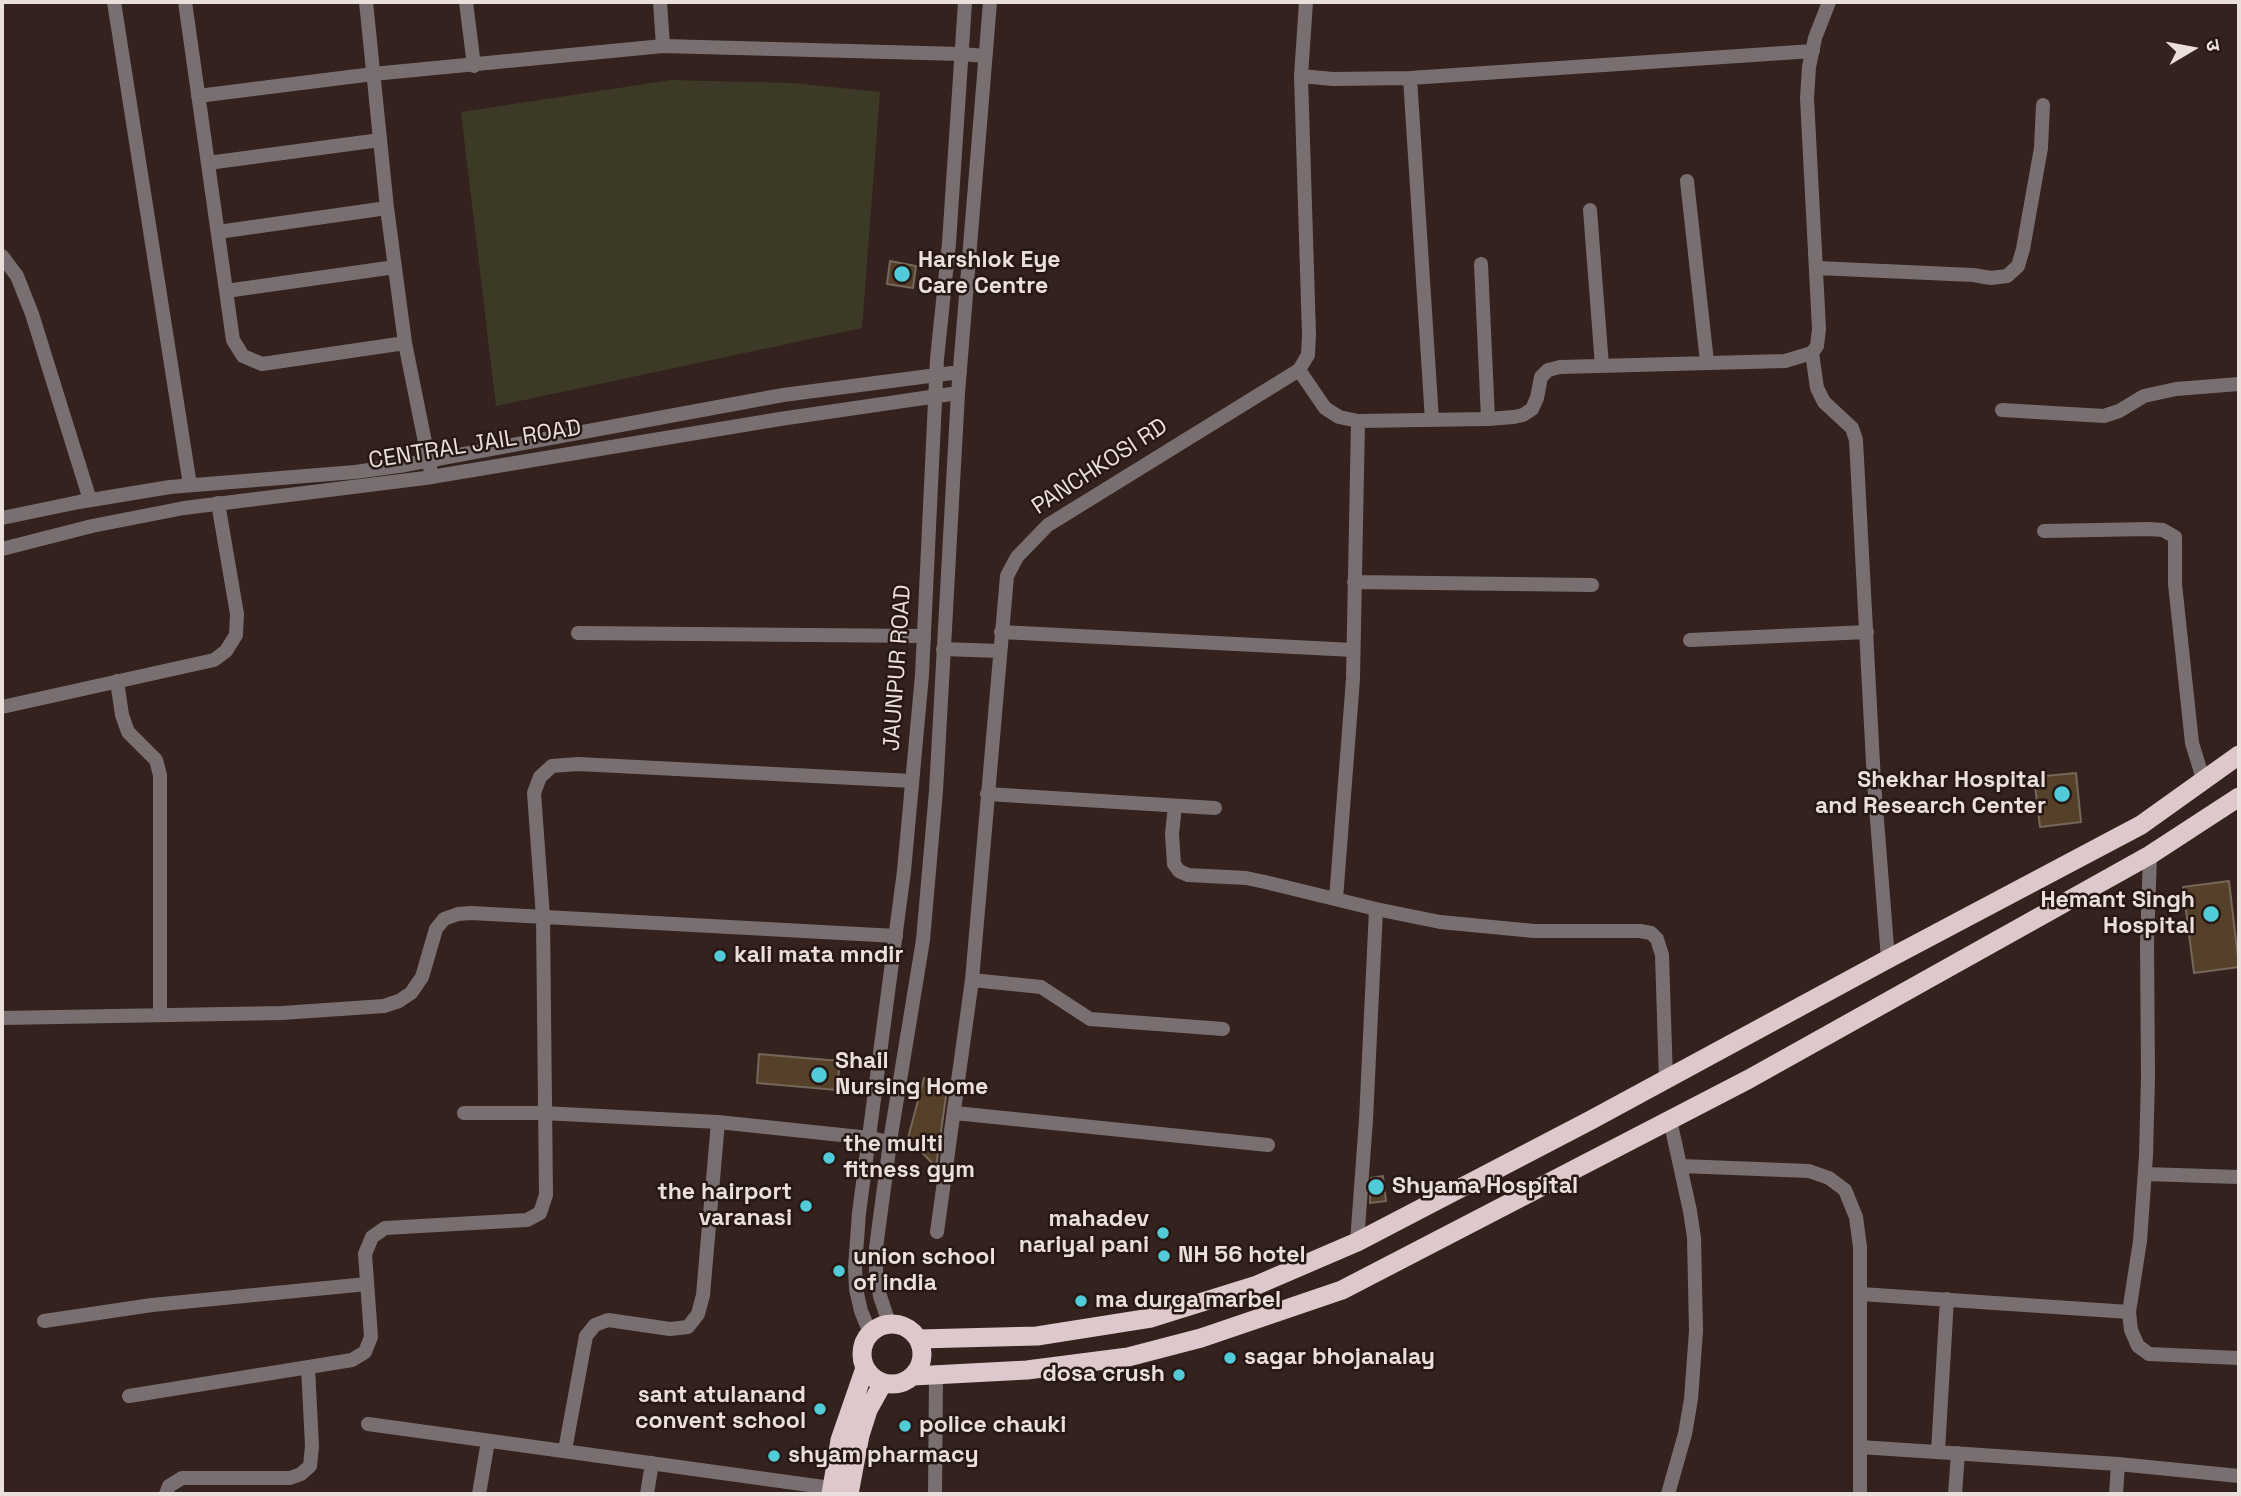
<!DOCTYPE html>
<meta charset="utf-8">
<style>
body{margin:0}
#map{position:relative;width:2241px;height:1496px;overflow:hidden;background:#33221d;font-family:"Space Grotesk","Noto Sans Devanagari",sans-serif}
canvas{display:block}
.frame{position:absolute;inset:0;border:4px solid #eadfdb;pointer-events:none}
.north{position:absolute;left:2157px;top:14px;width:70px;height:70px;-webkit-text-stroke:5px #281814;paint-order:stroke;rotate:80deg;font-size:19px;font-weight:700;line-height:28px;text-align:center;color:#eadfdb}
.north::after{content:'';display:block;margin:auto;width:24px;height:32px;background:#eadfdb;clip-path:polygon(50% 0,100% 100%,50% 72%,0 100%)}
</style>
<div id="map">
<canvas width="2241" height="1496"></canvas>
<div class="frame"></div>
<div class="north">उ</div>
</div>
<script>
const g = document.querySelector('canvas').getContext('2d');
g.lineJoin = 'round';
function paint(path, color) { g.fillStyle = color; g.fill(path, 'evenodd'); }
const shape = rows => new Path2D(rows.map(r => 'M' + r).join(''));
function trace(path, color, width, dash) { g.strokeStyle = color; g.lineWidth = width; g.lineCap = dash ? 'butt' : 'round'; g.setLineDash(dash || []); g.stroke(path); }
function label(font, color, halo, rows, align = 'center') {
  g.font = font + ' "Space Grotesk",sans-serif'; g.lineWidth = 5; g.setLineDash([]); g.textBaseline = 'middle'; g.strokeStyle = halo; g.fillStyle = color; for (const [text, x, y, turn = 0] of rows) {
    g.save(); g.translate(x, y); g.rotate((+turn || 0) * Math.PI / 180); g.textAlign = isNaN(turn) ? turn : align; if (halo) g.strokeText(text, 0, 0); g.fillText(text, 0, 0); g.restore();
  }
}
paint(shape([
 [671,80,792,83,880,92,862,328,496,406,461,112]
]), '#3c3a26');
const building = shape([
 [890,261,916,266,913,288,887,284,890,261],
 [2076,773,2081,822,2040,827,2034,777,2076,773],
 [2229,881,2239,967,2194,973,2183,887,2229,881],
 [759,1054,840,1061,837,1090,757,1083,759,1054],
 [924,1078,947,1089,936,1167,908,1138,924,1078],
 [1383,1176,1386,1201,1370,1203,1371,1178,1383,1176]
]);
paint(building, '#554129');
trace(building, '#75685a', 2);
trace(shape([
 [114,2,190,485],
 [185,2,233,340,243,356,262,364,405,343],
 [366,2,387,208,405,343,432,477],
 [466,2,474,66],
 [660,2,663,46],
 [1301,76,1333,79,1410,78,1813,51],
 [1410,78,1432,420],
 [198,96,373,74,663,46,961,54,985,56],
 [208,163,380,140],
 [1687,181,1707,362],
 [1590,210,1602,366],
 [218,232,387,208],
 [2,256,17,276,32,314,90,500],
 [1481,264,1488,419],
 [1817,268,1973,275,1991,278,2007,276,2018,266,2023,249,2041,148,2043,105],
 [226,291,395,267],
 [1812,353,1817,388,1824,402,1852,428,1856,440,1874,782,1888,959],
 [1299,370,1325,408,1339,417,1358,421,1488,419,1514,417,1523,415,1532,409,1537,398,1541,377,1548,370,1560,367,1785,361,1812,353,1817,346,1819,329,1807,98,1809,67,1815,38,1829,2],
 [2002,410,2104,416,2119,411,2144,396,2176,389,2239,384],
 [2044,531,2149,529,2163,530,2175,537,2175,584,2192,743,2204,782],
 [1354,582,1592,585],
 [1001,632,1353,650],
 [578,633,924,636],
 [1690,640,1867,632],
 [943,649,999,651],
 [117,681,122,715,128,732,156,760,160,775,160,1015],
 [2,707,214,660,226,651,236,635,237,614,218,503],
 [987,794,1215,808],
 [1175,806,1172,834,1174,864,1179,871,1188,875,1246,878,1265,882,1376,909,1440,922,1534,931,1640,931,1651,933,1657,939,1662,955,1666,1080],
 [2150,855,2147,943,2148,1077,2146,1156,2140,1241,2129,1312,2131,1330,2138,1346,2149,1354,2239,1358],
 [1336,899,1353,679,1358,421],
 [972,980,1041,987,1090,1019,1223,1029],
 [2,1018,282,1013,384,1006,399,1001,411,993,422,977,436,929,444,919,458,914,471,913,896,936],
 [464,1113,543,1113,718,1122,870,1138,890,1142],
 [955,1113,1268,1145],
 [1681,1166,1809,1171,1829,1178,1845,1190,1856,1217,1860,1247,1860,1494],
 [2145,1174,2239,1177],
 [937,1232,972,980,1007,576,1017,557,1048,525,1299,370,1308,355,1309,335,1301,76,1306,2],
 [1357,1242,1366,1120,1376,909],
 [1861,1294,2129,1312],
 [44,1321,152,1305,367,1284],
 [129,1396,352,1360,365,1352,371,1337,365,1254,372,1237,385,1228,527,1220,540,1213,546,1195,543,917,534,793,540,777,552,766,578,764,912,781],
 [368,1424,838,1489],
 [1860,1447,2118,1464,2239,1476],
 [565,1450,586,1336,595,1325,608,1320,670,1329,688,1327,698,1314,703,1295,718,1122],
 [1938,1451,1947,1299],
 [166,1494,169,1486,182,1478,290,1478,301,1474,310,1466,312,1446,308,1367],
 [479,1494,488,1441],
 [647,1494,652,1463],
 [1668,1494,1685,1434,1691,1399,1696,1331,1694,1238,1690,1211,1670,1120],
 [1955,1494,1958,1453],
 [2116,1494,2118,1464]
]), '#796f71', 14);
trace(shape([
 [2,518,79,502,170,487,355,472,399,466,783,395,960,372],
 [2,549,92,526,184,508,425,478,780,419,958,393],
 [889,1323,880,1296,876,1273,876,1248,891,1135,923,940,936,791,958,393,990,2],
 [870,1333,861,1311,856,1289,855,1267,859,1213,904,871,922,675,937,359,949,243,965,2],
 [935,1494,936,1375]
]), '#796f71', 14);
trace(shape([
 '862 1354a30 30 0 1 1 60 0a30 30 0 1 1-60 0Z',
 [919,1339,1037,1336,1151,1318,1257,1285,1357,1242,1591,1120,1888,959,2141,825,2239,755],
 [913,1376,1027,1370,1128,1357,1201,1338,1342,1290,1749,1079,2150,855,2239,797],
 [831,1494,840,1440,865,1368],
 [849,1494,860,1435,868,1410,883,1383]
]), '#ddc8cc', 19);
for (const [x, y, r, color] of [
 [902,274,9,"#52cbd8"],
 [2062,794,9,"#52cbd8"],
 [2211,914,9,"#52cbd8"],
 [720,956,7,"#52cbd8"],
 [819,1075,9,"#52cbd8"],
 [829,1158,7,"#52cbd8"],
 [1376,1187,9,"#52cbd8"],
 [806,1206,7,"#52cbd8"],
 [1163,1233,7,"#52cbd8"],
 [1164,1256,7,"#52cbd8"],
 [839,1271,7,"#52cbd8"],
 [1081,1301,7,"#52cbd8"],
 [1230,1358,7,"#52cbd8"],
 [1179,1375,7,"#52cbd8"],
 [820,1409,7,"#52cbd8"],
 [905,1426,7,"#52cbd8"],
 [774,1456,7,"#52cbd8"]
]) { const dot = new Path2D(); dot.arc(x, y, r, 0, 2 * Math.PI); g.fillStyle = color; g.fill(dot); trace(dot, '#281814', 2.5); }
label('bold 23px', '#eadfdb', '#281814', [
 ["Harshlok Eye",918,261],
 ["Care Centre",918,287],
 ["Shekhar Hospital",2046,781,"right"],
 ["and Research Center",2046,807,"right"],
 ["Hemant Singh",2195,901,"right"],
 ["Hospital",2195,927,"right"],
 ["kali mata mndir",734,956],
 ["Shail",835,1062],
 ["Nursing Home",835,1088],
 ["the multi",843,1145],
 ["fitness gym",843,1171],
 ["Shyama Hospital",1392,1187],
 ["the hairport",792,1193,"right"],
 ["varanasi",792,1219,"right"],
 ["mahadev",1149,1220,"right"],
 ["nariyal pani",1149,1246,"right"],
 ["NH 56 hotel",1178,1256],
 ["union school",853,1258],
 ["of india",853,1284],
 ["ma durga marbel",1095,1301],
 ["sagar bhojanalay",1244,1358],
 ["dosa crush",1165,1375,"right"],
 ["sant atulanand",806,1396,"right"],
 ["convent school",806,1422,"right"],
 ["police chauki",919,1426],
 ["shyam pharmacy",788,1456]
], 'left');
label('23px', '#eadfdb', '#281814', [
 ["CENTRAL JAIL ROAD",475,445,-9],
 ["PANCHKOSI RD",1100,467,-33],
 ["JAUNPUR ROAD",898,668,-86]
]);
</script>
